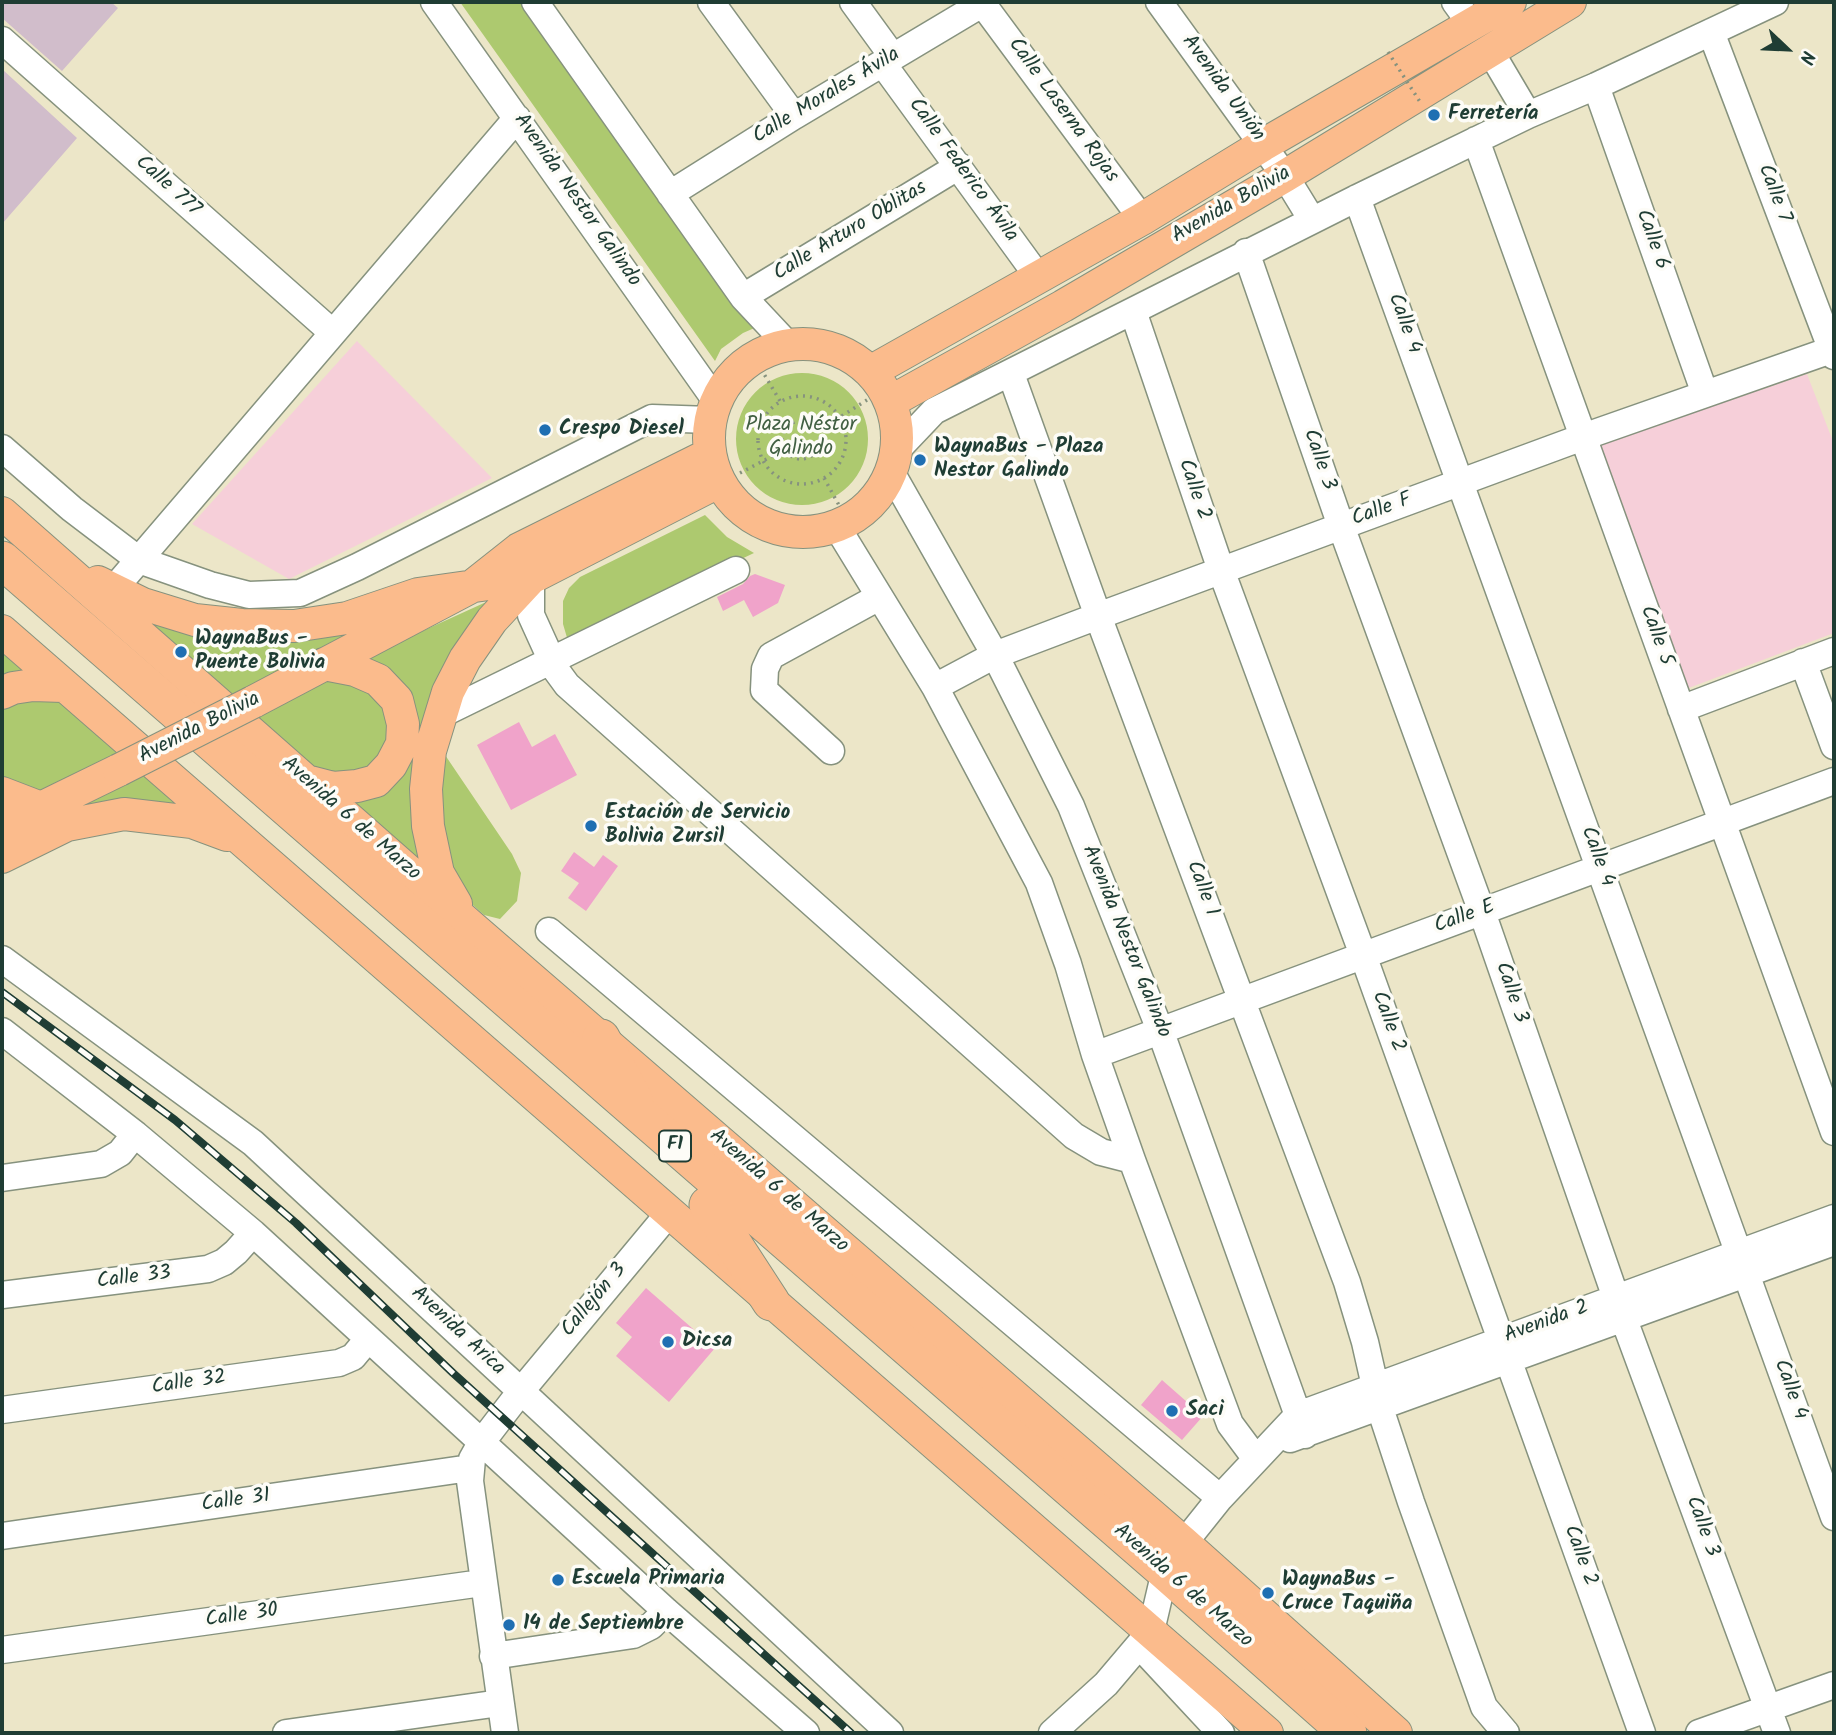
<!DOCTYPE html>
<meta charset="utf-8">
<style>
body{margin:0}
#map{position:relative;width:1836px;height:1735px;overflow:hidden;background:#ece6c8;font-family:Kalam,sans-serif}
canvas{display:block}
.frame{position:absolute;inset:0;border:4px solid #1f3d34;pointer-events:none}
.north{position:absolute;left:1752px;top:14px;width:70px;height:70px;-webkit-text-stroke:5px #fdfcf7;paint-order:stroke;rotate:113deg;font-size:19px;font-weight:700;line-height:28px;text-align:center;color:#1f3d34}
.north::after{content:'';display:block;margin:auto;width:24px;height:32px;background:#1f3d34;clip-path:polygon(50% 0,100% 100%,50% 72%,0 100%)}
</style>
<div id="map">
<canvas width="1836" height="1735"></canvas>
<div class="frame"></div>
<div class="north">N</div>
</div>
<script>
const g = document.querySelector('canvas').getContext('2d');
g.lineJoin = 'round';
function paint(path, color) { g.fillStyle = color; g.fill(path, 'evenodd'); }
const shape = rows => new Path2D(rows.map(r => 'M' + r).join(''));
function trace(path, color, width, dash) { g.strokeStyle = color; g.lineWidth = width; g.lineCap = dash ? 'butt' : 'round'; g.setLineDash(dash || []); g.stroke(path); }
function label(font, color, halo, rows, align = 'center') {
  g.font = font + ' Kalam,sans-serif'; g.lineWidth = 7; g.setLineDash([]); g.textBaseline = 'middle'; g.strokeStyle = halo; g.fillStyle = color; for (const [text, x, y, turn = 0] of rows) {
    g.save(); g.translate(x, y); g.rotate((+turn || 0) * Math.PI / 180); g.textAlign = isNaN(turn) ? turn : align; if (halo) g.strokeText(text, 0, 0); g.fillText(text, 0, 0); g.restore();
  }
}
paint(shape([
 [357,341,492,478,289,579,192,524],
 [1807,374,1834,444,1834,633,1686,689,1597,445]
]), '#f6cfd9');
paint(shape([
 [2,2,111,2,118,8,62,71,2,18],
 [2,69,77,138,2,224]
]), '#d1bdcb');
paint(shape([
 [460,2,529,2,759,326,743,333,721,349,715,361],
 '736 439a66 66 0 1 1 132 0a66 66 0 1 1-132 0Z',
 [705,515,727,537,754,553,568,641,563,624,563,601,569,588,580,577],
 [495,598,454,654,429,874,345,795,412,741,361,659],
 [121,604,388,618,227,698],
 [2,646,28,669,2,675],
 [353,678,388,705,393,741,375,769,322,775,248,719,322,680],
 [55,695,123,750,40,792,2,780,2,705],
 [441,749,512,854,521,873,517,901,500,919,484,915,465,898,455,880,445,842,440,791],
 [146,771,193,812,2,845]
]), '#adc96f');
paint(shape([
 [755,574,785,585,778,603,753,617,744,600,723,611,717,597,743,584,750,576],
 [519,722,532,747,555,734,577,775,511,810,477,745],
 [574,852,594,867,603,855,618,866,586,911,568,898,579,883,561,871],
 [646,1288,715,1348,669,1402,616,1356,632,1337,616,1323],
 [1162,1380,1203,1416,1182,1440,1141,1405]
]), '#f0a3ca');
const minor = shape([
 [434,2,716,401],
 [535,2,743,297,788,345],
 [711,2,794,116],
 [853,2,893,57],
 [1159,2,1285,176,1312,220],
 [1455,2,1471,24],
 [982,3,1142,219],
 [1711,32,1834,356],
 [2,40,333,333],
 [1489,49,1528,115],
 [883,64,1039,278],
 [1596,86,1705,394],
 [1476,140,1834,1132],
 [670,194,794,116,985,2],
 [1357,198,1834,1517],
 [1246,252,1341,526,1482,912,1616,1298,1777,1733],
 [743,297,959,166],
 [1133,311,1221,570,1363,955,1642,1733],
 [1011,374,1098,616,1347,1282,1365,1342,1380,1408,1411,1502,1484,1707,1506,1733],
 [2,448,72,509,139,560,210,585,249,595,300,593,357,567,652,418,710,420],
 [896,451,934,411,1357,198,1528,115,1596,86,1775,2],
 [891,472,995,655,1071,806,1160,1030,1305,1435],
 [837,527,935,687,1039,883,1068,964,1095,1055,1132,1160,1230,1424,1256,1459],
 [531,578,531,615,556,670,567,685,1074,1136,1101,1152,1132,1160],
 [113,590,517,118],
 [1803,662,1834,746],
 [935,687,995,655,1098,616,1583,437,1834,349],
 [1681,709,1834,651],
 [440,715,736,570],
 [831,751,764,690,765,669,771,656,879,597],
 [549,931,1220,1498],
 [2,959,253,1143,890,1733],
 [2,1031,135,1134,253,1233,666,1611,806,1733],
 [1095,1055,1834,781],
 [2,1178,101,1164,120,1153,135,1134],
 [2,1295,208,1269,224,1262,236,1252,253,1233],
 [2,1410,339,1363,353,1357,368,1339],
 [1290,1439,1834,1242],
 [2,1536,470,1468],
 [1140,1646,1221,1733],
 [2,1650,482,1583],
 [493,1656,633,1635,651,1626,666,1611],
 [286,1733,500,1703],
 [505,1733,470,1481,472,1459,481,1443,521,1391,670,1212],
 [1052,1733,1106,1684,1151,1631,1165,1571,1184,1543,1220,1498,1298,1415,1834,1218],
 [1699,1733,1834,1685]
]);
const major = shape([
 '709 438a94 94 0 1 1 188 0a94 94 0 1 1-188 0Z',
 [870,372,1142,219,1263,145,1510,2],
 [890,402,1063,306,1285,176,1570,2],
 [2,513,473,928,1184,1543,1396,1733],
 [98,582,143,604,195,620,242,625,294,626,347,618,418,594,531,578,718,482],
 [2,631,1267,1733],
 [2,693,13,688,33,685,63,686],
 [253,702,471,587,519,549,710,454],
 [306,781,333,788,357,786,376,781,391,765,402,744,403,724,397,700,378,680,355,670,324,664],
 [2,793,41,808],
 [2,827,119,770],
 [2,857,67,825,124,814,192,822,227,835],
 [456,904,438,873,428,826,426,789,430,751,448,692,465,659,492,620,531,578]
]);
const highway = shape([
 [2,560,1165,1571,1348,1733],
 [601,1038,634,1100],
 [708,1205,771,1302]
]);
trace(minor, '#86927e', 29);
trace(major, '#86927e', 34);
trace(highway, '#86927e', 39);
trace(shape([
 [754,357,780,401],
 '758 440a44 44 0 1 1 88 0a44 44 0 1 1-88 0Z',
 '782 440a19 19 0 1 1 38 0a19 19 0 1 1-38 0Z',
 [818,431,867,400],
 [740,473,784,450],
 [824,478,840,507]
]), '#86927e', 3.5, [2, 5]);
trace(minor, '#fff', 26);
trace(major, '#fbbb8c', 32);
trace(highway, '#fbbb8c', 37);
const rail = shape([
 [2,992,175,1120,296,1223,453,1373,851,1733]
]);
trace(rail, '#1f3d34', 8);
trace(rail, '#fdfcf7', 5, [16]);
const majorBridge = shape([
 [119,770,253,702]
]);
trace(majorBridge, '#86927e', 34, []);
trace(shape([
 [1388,52,1422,105]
]), '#86927e', 3.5, [2, 5]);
trace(majorBridge, '#fbbb8c', 32);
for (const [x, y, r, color] of [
 [1434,115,7,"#1f6fb2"],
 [545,430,7,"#1f6fb2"],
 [920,460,7,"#1f6fb2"],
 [181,652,7,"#1f6fb2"],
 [591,826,7,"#1f6fb2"],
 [668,1342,7,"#1f6fb2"],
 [1172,1411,7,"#1f6fb2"],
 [558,1580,7,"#1f6fb2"],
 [1268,1593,7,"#1f6fb2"],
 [509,1625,7,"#1f6fb2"]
]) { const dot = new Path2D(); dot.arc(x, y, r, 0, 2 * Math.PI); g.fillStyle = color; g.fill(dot); trace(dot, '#fdfcf7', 2.5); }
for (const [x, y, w] of [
 [675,1146,32]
]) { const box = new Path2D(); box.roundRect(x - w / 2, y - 15.5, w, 31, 5); g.fillStyle = '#fdfcf7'; g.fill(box); trace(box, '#1f3d34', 2); }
label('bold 19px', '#1f3d34', null, [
 ["F1",675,1146]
]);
label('21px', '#1f3d34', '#fdfcf7', [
 ["Avenida Unión",1222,89,54],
 ["Calle Morales Ávila",827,97,-31],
 ["Calle Laserna Rojas",1062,111,54],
 ["Calle Federico Ávila",962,171,54],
 ["Calle 777",167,187,42],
 ["Calle 7",1773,194,69],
 ["Avenida Nestor Galindo",576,201,55],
 ["Avenida Bolivia",1232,206,-30],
 ["Calle Arturo Oblitas",851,232,-31],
 ["Calle 6",1651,240,70],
 ["Calle 4",1403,324,70],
 ["Calle 3",1318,460,71],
 ["Calle 2",1193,490,71],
 ["Calle F",1382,511,-20],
 ["Calle 5",1655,636,70],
 ["Avenida Bolivia",200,729,-27],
 ["Avenida 6 de Marzo",350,820,41],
 ["Calle 4",1596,857,70],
 ["Calle 1",1201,889,69],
 ["Calle E",1465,918,-20],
 ["Avenida Nestor Galindo",1125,942,68],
 ["Calle 3",1510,993,71],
 ["Calle 2",1387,1022,70],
 ["Avenida 6 de Marzo",778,1192,41],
 ["Calle 33",134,1279,-7],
 ["Callejón 3",595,1301,-50],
 ["Avenida 2",1547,1323,-20],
 ["Avenida Arica",457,1332,43],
 ["Calle 32",189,1384,-8],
 ["Calle 4",1789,1390,70],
 ["Calle 31",236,1502,-8],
 ["Calle 3",1701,1527,70],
 ["Calle 2",1579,1556,70],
 ["Avenida 6 de Marzo",1182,1587,41],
 ["Calle 30",242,1617,-8]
]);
label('bold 21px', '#1f3d34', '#fdfcf7', [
 ["Ferretería",1448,115],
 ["Crespo Diesel",559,430],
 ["WaynaBus - Plaza",934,448],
 ["Nestor Galindo",934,472],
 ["WaynaBus -",195,640],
 ["Puente Bolivia",195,664],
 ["Estación de Servicio",605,814],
 ["Bolivia Zursil",605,838],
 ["Dicsa",682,1342],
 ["Saci",1186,1411],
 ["Escuela Primaria",572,1580],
 ["WaynaBus -",1282,1581],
 ["Cruce Taquiña",1282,1605],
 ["14 de Septiembre",523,1625]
], 'left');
label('21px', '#426043', '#fdfcf7', [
 ["Plaza Néstor",801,426],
 ["Galindo",801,450]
]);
</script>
